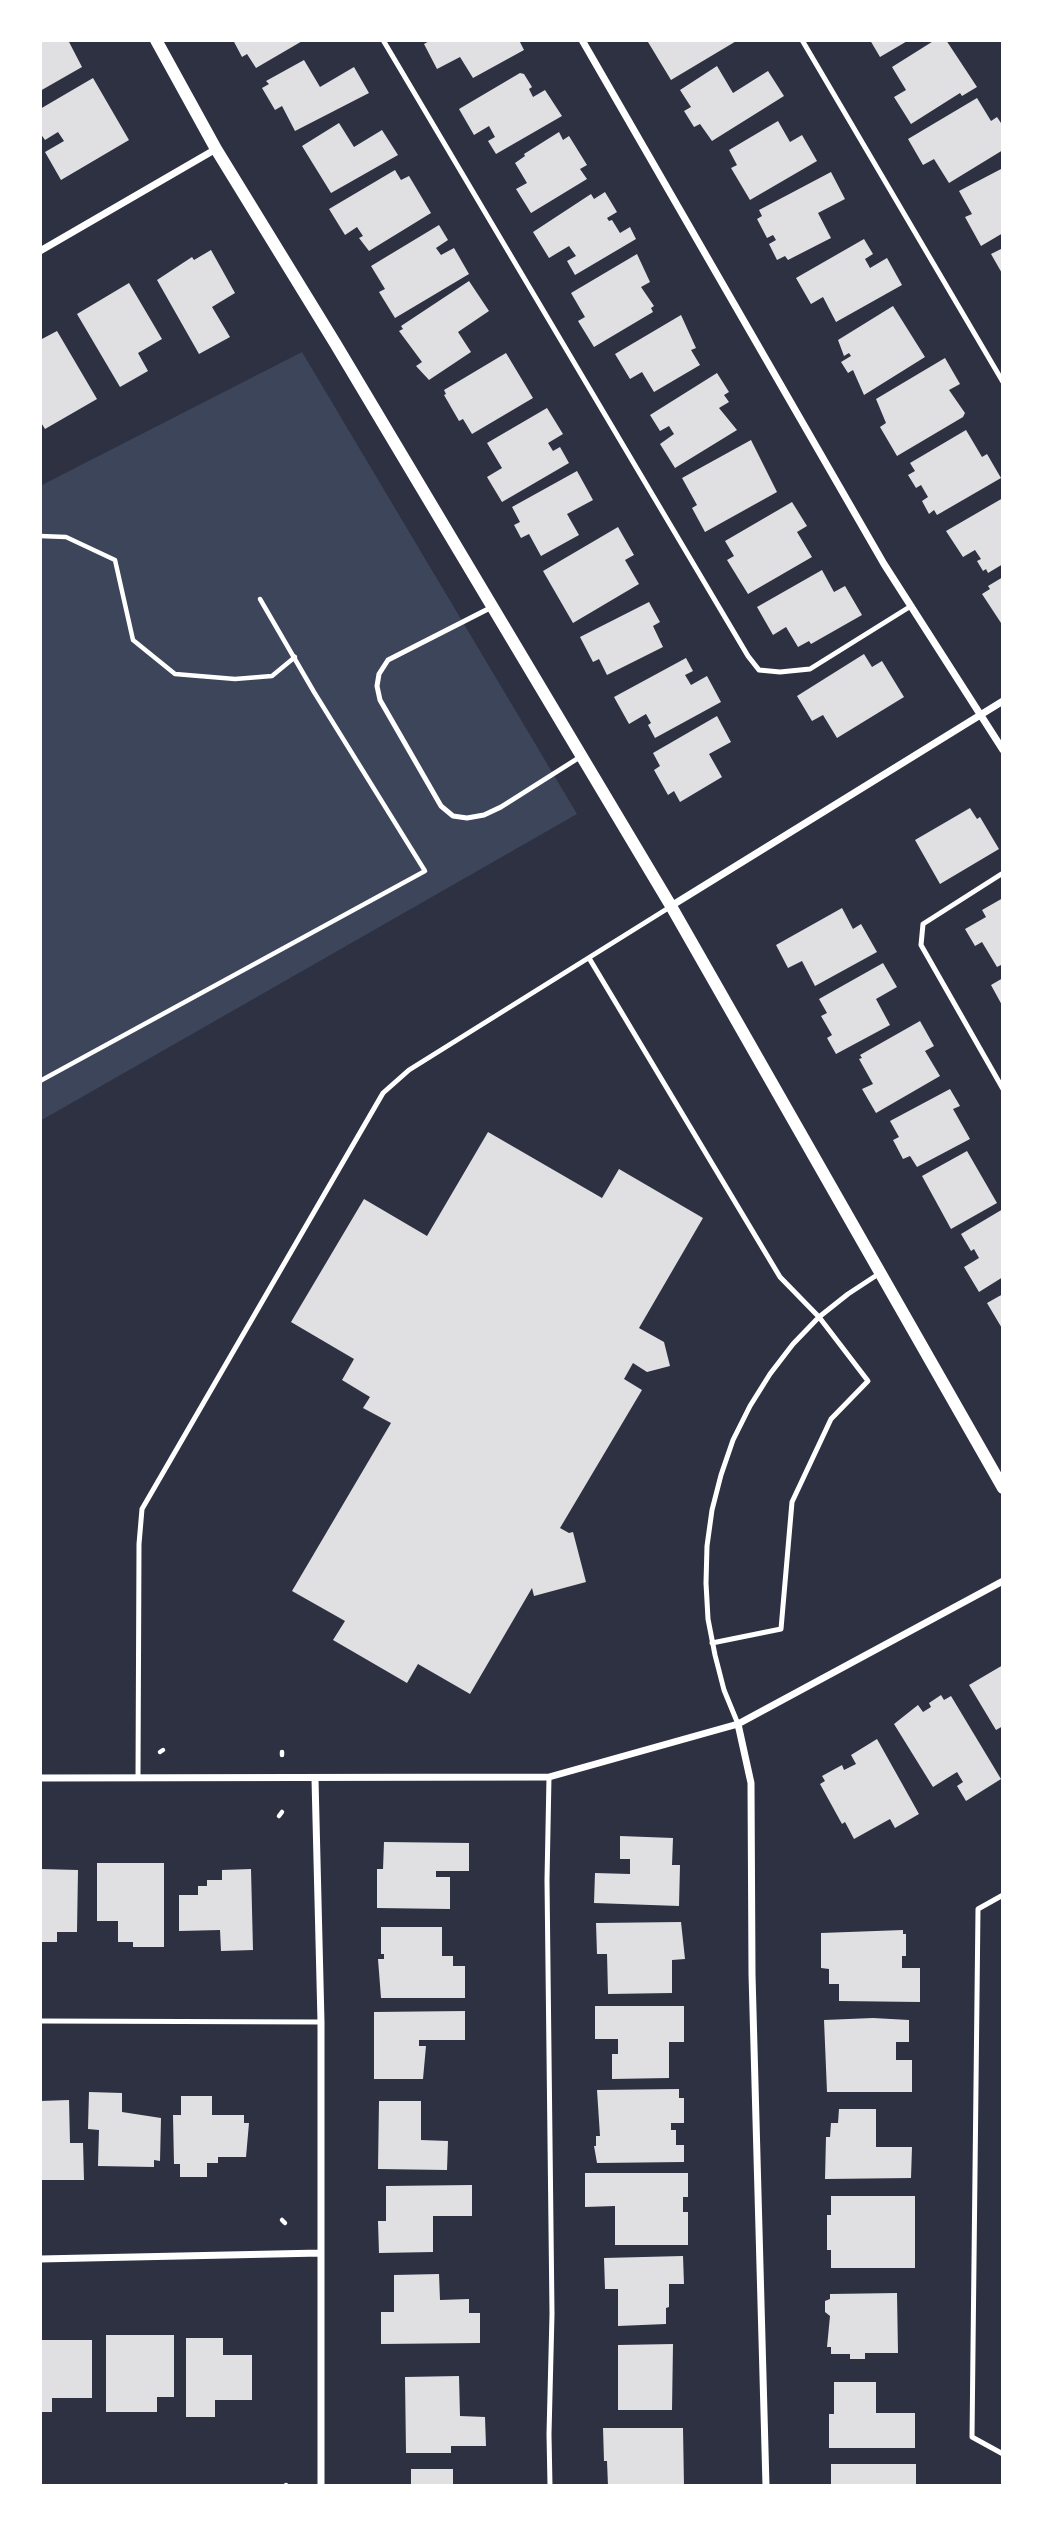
<!DOCTYPE html>
<style>
body{margin:0}
#map{position:relative;width:1043px;height:2526px;overflow:hidden;background:#2d3142;font-family:Overpass,sans-serif}
canvas{display:block}
.frame{position:absolute;inset:0;border:42px solid #fff;pointer-events:none}
</style>
<div id="map">
<canvas width="1043" height="2526"></canvas>
<div class="frame"></div>
</div>
<script>
const g = document.querySelector('canvas').getContext('2d');
g.lineJoin = 'round';
function paint(path, color) { g.fillStyle = color; g.fill(path, 'evenodd'); }
const shape = rows => new Path2D(rows.map(r => 'M' + r).join(''));
function trace(path, color, width, dash) { g.strokeStyle = color; g.lineWidth = width; g.lineCap = dash ? 'butt' : 'round'; g.setLineDash(dash || []); g.stroke(path); }
paint(shape([
 [302,352,577,814,40,1121,40,486]
]), '#3c4559');
paint(shape([
 [40,40,68,40,82,67,40,91],
 [233,40,304,40,256,68,247,54,242,57],
 [431,40,519,40,524,50,473,78,460,57,437,69,424,44],
 [652,40,738,40,671,80,648,42],
 [870,40,909,40,880,57],
 [935,40,946,40,977,87,962,96,960,93,911,124,894,97,906,90,892,67],
 [304,60,320,87,354,67,369,93,295,131,282,106,275,110,262,88,269,84,266,81],
 [717,66,733,93,768,71,784,96,712,141,700,124,694,127,684,111,691,107,680,90],
 [520,73,524,74,532,87,529,89,533,97,545,90,562,116,496,154,488,141,495,137,489,126,474,135,459,109],
 [93,78,129,140,61,180,45,152,64,141,58,132,45,140,40,133,40,109],
 [977,98,991,121,997,117,1003,126,1003,150,949,183,934,159,923,165,908,139],
 [778,121,790,142,802,135,817,161,750,200,731,168,737,165,729,150],
 [339,123,354,147,382,130,398,155,331,193,302,146],
 [559,132,563,140,569,136,587,165,580,169,587,179,531,213,516,189,527,183,515,163,525,156,524,154],
 [1003,168,1003,233,981,246,965,217,972,214,959,191],
 [395,170,401,180,409,176,431,213,369,251,359,238,363,236,357,227,345,235,329,209],
 [831,172,845,199,818,213,831,238,788,260,785,256,777,260,769,244,776,240,773,235,767,238,757,219,762,216,759,210],
 [605,192,617,212,607,218,609,221,612,220,620,233,630,227,636,239,575,275,567,261,576,256,569,246,549,258,533,232,591,194,594,199],
 [439,225,448,240,436,248,441,255,454,248,469,274,395,318,379,292,385,289,371,266],
 [864,239,873,254,865,259,870,268,887,258,902,285,836,322,823,297,811,304,796,278],
 [1003,248,1003,275,991,254],
 [211,250,235,293,212,307,230,337,199,354,157,280,192,257,194,260],
 [637,254,650,282,641,287,654,306,651,308,653,312,594,347,578,321,585,317,571,293],
 [469,281,489,311,458,332,471,352,429,380,416,366,422,362,399,331,403,329,401,326],
 [129,283,162,339,138,353,148,371,120,387,77,314],
 [893,306,925,357,864,395,853,370,848,373,841,362,851,356,849,353,844,356,838,340],
 [681,315,696,348,691,350,700,365,654,392,642,372,630,379,615,354],
 [57,331,97,399,45,429,40,421,40,340],
 [506,353,533,398,472,434,463,419,459,421,444,395,446,394,444,390],
 [945,358,960,384,949,390,965,413,963,417,897,456,880,427,886,423,876,399],
 [717,373,729,392,724,395,729,402,719,408,737,430,675,468,660,444,674,434,669,426,660,431,650,415],
 [547,408,563,434,548,443,553,451,560,447,569,463,502,502,487,477,502,468,487,443],
 [966,430,982,457,987,454,1001,478,937,515,934,510,929,514,922,501,928,497,921,485,916,488,908,475,915,471,910,463],
 [751,440,777,492,705,532,692,508,697,505,682,478],
 [577,471,593,500,567,514,579,535,541,556,529,534,521,538,514,525,520,522,512,507],
 [1003,498,1003,564,988,573,986,569,983,571,977,561,981,559,975,550,963,557,946,531],
 [792,502,807,526,797,532,812,557,748,594,727,560,734,556,725,541],
 [618,527,634,555,625,560,639,584,573,623,543,571],
 [822,570,834,592,845,586,862,615,811,644,809,641,798,647,786,627,773,635,757,607],
 [1003,577,1003,626,982,594,990,589,988,586],
 [649,602,660,622,653,626,663,647,607,675,599,659,593,662,580,637],
 [864,654,872,667,882,661,904,697,837,738,823,715,812,721,797,696],
 [686,658,693,671,685,675,691,685,707,676,721,702,655,738,648,725,651,723,646,714,629,724,614,697],
 [717,716,731,742,709,754,722,777,680,802,674,791,668,795,654,770,660,766,653,753],
 [970,808,977,819,980,817,999,849,940,884,915,840],
 [1003,898,1003,964,997,967,982,942,975,946,965,929,986,917,982,910],
 [842,908,853,929,861,924,877,952,815,986,802,961,788,968,776,945],
 [883,963,897,987,876,999,890,1025,836,1054,827,1038,832,1035,821,1016,827,1013,819,999],
 [1003,978,1003,1007,991,985],
 [920,1021,934,1046,925,1051,940,1076,876,1113,862,1089,873,1084,859,1059,862,1058,860,1055],
 [950,1089,960,1106,953,1109,970,1139,917,1167,910,1156,903,1159,893,1140,899,1137,890,1121],
 [488,1132,602,1198,619,1169,703,1218,639,1328,664,1342,670,1366,647,1372,633,1363,624,1379,642,1390,560,1528,569,1533,573,1532,586,1582,534,1596,532,1588,470,1694,418,1664,407,1683,333,1640,345,1621,292,1591,391,1423,363,1408,370,1397,342,1380,354,1359,291,1322,364,1199,427,1236],
 [967,1151,997,1203,951,1229,922,1176],
 [1003,1209,1003,1277,979,1292,964,1267,979,1258,974,1249,971,1251,961,1234],
 [1003,1294,1003,1330,987,1303],
 [1003,1665,1003,1726,996,1730,969,1685],
 [941,1695,944,1700,951,1696,1001,1779,966,1801,957,1786,963,1782,957,1772,933,1787,894,1724,918,1705,923,1712,931,1707,929,1703],
 [877,1739,919,1814,895,1828,890,1819,854,1839,845,1822,842,1824,820,1784,825,1781,822,1776,842,1765,844,1770,856,1764,851,1755],
 [620,1836,673,1838,672,1865,680,1865,679,1906,594,1903,595,1873,630,1874,630,1859,620,1859],
 [384,1842,469,1843,469,1871,436,1871,436,1877,450,1877,450,1909,377,1908,377,1869,383,1869],
 [97,1863,164,1863,164,1947,133,1947,133,1942,118,1942,118,1921,97,1921],
 [40,1869,78,1870,77,1932,57,1932,57,1942,40,1942],
 [251,1869,253,1950,221,1951,220,1930,179,1931,179,1895,198,1895,198,1886,207,1886,207,1880,222,1880,222,1870],
 [681,1922,685,1959,672,1960,672,1993,608,1994,607,1954,597,1954,596,1923],
 [381,1927,442,1927,442,1956,453,1956,453,1966,465,1966,465,1998,381,1998,378,1959,384,1959,384,1954,381,1954],
 [903,1930,903,1934,906,1934,906,1956,902,1956,902,1968,920,1968,920,2002,839,2001,839,1984,829,1984,829,1969,821,1968,821,1933],
 [595,2006,684,2006,684,2042,669,2042,669,2078,612,2079,612,2054,618,2054,618,2039,595,2039],
 [465,2011,465,2040,419,2040,419,2046,426,2046,423,2079,374,2079,374,2012],
 [873,2018,909,2020,909,2042,896,2042,896,2060,912,2060,912,2092,827,2092,824,2020],
 [679,2089,679,2098,684,2098,684,2123,671,2123,671,2130,676,2130,676,2145,684,2145,684,2162,597,2163,594,2146,596,2146,596,2136,600,2136,597,2090],
 [89,2092,122,2093,122,2112,161,2118,160,2161,154,2160,154,2167,98,2166,99,2130,88,2129],
 [181,2096,212,2096,212,2115,244,2115,244,2123,249,2123,246,2157,218,2157,218,2163,207,2163,207,2177,180,2177,180,2164,174,2164,173,2115,181,2115],
 [69,2100,70,2143,83,2143,84,2180,40,2180,40,2101],
 [379,2101,421,2101,421,2140,448,2141,447,2170,378,2169],
 [839,2109,876,2109,876,2147,912,2147,911,2178,825,2179,826,2137,830,2137,831,2123,838,2123],
 [585,2173,688,2173,688,2197,683,2197,683,2212,688,2212,688,2245,615,2245,615,2206,585,2207],
 [472,2185,472,2216,433,2216,433,2252,379,2253,378,2221,386,2221,386,2186],
 [831,2196,915,2196,915,2268,831,2268,831,2250,827,2250,827,2215,831,2215],
 [683,2256,684,2284,669,2284,669,2307,666,2308,666,2324,618,2326,618,2289,605,2289,604,2258],
 [439,2274,440,2300,469,2299,469,2313,480,2313,480,2343,381,2344,381,2312,394,2312,394,2275],
 [897,2293,898,2353,865,2353,865,2359,850,2359,850,2354,831,2354,831,2347,827,2347,830,2316,825,2312,825,2301,830,2299,830,2294],
 [106,2335,174,2335,174,2397,157,2397,157,2412,106,2412],
 [186,2338,223,2338,223,2355,252,2355,252,2400,215,2400,215,2417,186,2417],
 [40,2340,92,2340,92,2398,52,2398,52,2412,40,2412],
 [673,2344,672,2410,618,2410,618,2345],
 [459,2376,460,2416,485,2417,486,2446,451,2446,451,2453,406,2453,405,2377],
 [834,2382,876,2382,876,2413,915,2413,915,2448,829,2448,829,2414,834,2414],
 [603,2428,683,2428,684,2486,608,2486,607,2461,604,2461],
 [831,2464,916,2464,916,2486,831,2486],
 [411,2469,453,2469,453,2486,411,2486]
]), '#e0e0e3');
trace(shape([
 [40,536,66,537,115,560,133,640,175,674,235,679,272,676,295,657],
 [40,1081,425,871,314,692,260,599],
 [160,1752,163,1750],
 [282,1752,282,1755],
 [279,1816,282,1812],
 [282,2220,285,2223],
 [286,2485,286,2486]
]), '#fff', 4.5);
trace(shape([
 [383,40,748,656,759,670,780,672,810,669,911,606],
 [802,40,1003,382],
 [492,607,388,660,379,674,377,686,380,700,441,806,453,816,467,818,484,815,501,807,580,757],
 [1003,873,923,924,921,945,1003,1089],
 [589,958,780,1277,819,1317,868,1381,831,1419,792,1502,781,1629,712,1643],
 [738,1724,724,1690,715,1655,708,1619,706,1583,707,1546,712,1510,721,1475,733,1440,750,1406,770,1374,793,1344,819,1317,848,1294,880,1273],
 [549,1777,547,1880,552,2314,549,2434,550,2486],
 [138,1778,139,1544,142,1509,383,1093,409,1070,670,907],
 [1003,1895,978,1909,972,2437,1003,2454],
 [40,2021,321,2022]
]), '#fff', 5);
trace(shape([
 [582,40,884,564,1003,750],
 [40,251,216,149],
 [671,906,1003,701],
 [738,1724,751,1783,752,1974,766,2486],
 [40,1778,549,1777,738,1724,1003,1581],
 [315,1779,321,2022,321,2486],
 [40,2259,321,2253]
]), '#fff', 7);
trace(shape([
 [156,40,216,149,335,343,671,906,1003,1488]
]), '#fff', 12);
</script>
